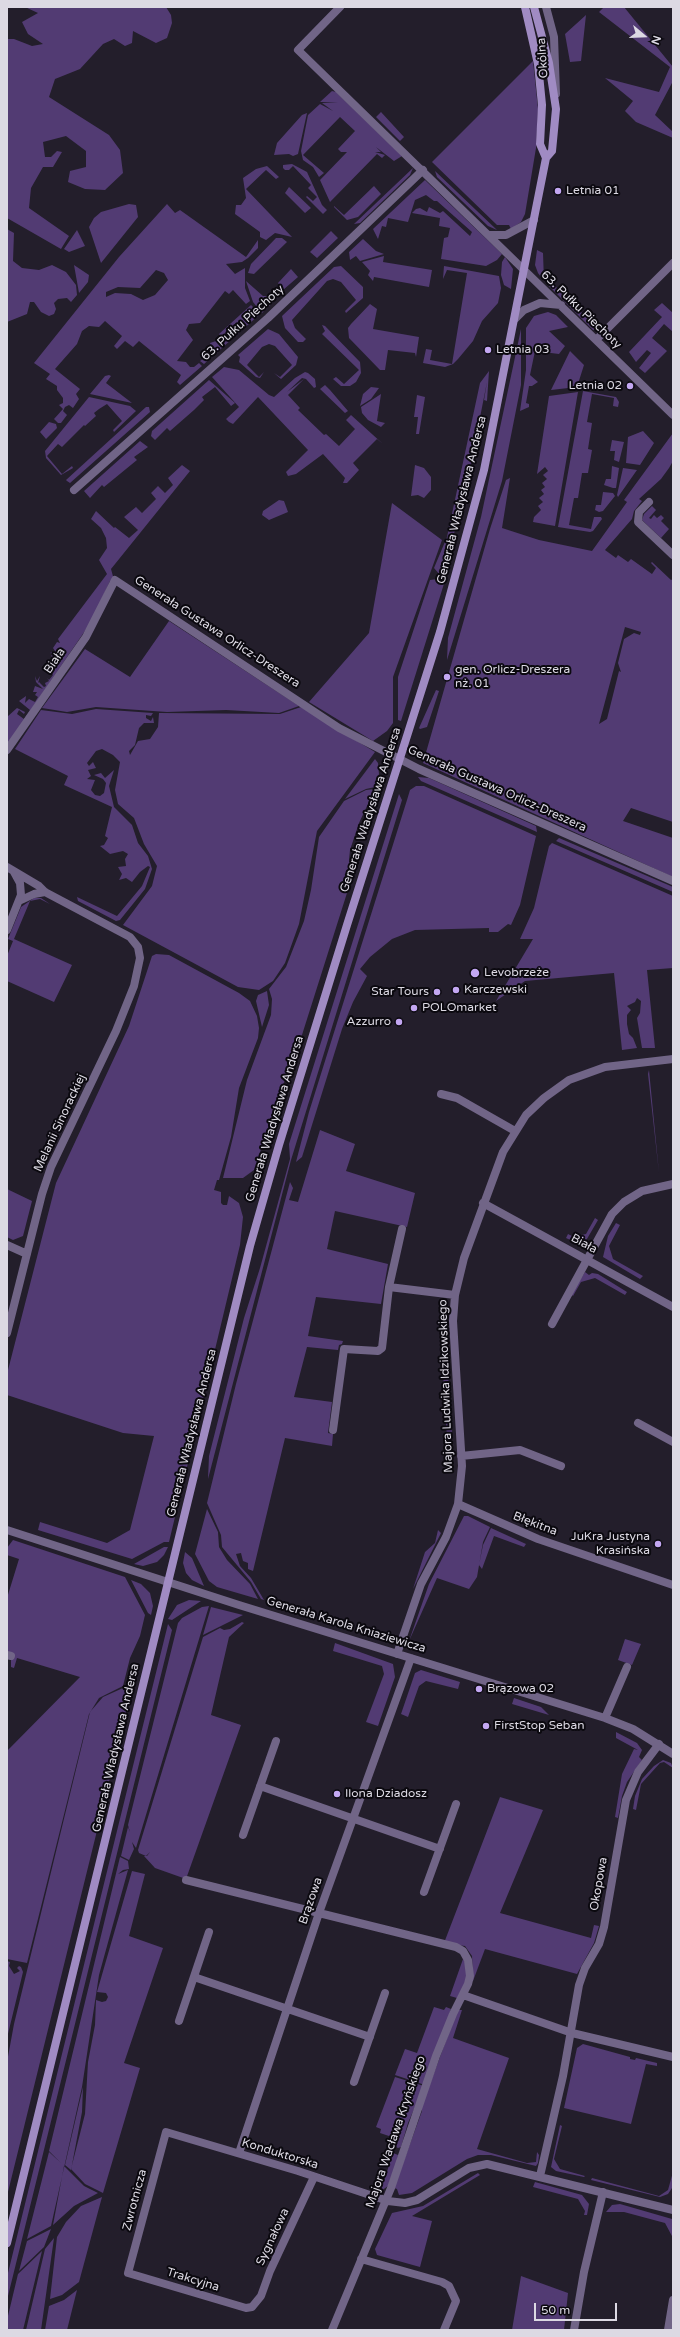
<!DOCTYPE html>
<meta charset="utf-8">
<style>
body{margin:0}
#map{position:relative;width:680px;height:2337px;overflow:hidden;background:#231e2b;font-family:"Varela Round",sans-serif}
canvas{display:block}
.frame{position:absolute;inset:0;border:8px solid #dcd9e3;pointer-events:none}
.north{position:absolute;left:624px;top:16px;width:40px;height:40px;-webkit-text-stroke:3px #0b090f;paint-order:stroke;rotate:109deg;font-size:11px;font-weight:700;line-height:16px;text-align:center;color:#dcd9e3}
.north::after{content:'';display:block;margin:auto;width:14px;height:18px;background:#dcd9e3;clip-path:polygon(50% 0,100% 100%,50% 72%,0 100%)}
.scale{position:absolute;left:534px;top:2303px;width:83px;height:18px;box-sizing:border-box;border:2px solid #dcd9e3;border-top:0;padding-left:5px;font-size:12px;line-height:14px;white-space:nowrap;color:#dcd9e3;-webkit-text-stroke:3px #0b090f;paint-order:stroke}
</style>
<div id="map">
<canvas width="680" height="2337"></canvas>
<div class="frame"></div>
<div class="north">N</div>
<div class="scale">50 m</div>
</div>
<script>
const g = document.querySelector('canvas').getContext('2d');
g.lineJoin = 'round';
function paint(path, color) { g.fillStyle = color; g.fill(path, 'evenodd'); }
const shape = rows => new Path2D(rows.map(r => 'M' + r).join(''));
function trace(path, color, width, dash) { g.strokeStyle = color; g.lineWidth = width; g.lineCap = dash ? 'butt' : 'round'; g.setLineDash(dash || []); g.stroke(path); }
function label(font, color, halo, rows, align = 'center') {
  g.font = font + ' "Varela Round",sans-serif'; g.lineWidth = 4; g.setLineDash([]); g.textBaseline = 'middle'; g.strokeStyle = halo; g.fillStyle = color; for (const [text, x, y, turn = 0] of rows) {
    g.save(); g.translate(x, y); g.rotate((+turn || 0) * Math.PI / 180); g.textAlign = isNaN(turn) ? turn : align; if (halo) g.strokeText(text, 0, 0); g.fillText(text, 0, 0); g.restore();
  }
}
paint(shape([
 [25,7,166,7,171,15,172,23,167,38,156,43,133,31,132,43,125,46,114,39,103,44,80,69,55,79,49,97,109,135,120,150,123,173,105,190,85,189,68,182,70,171,86,167,86,151,66,136,43,142,45,157,51,157,57,151,62,152,53,167,43,167,31,188,29,208,69,236,61,249,7,218,7,39,14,39,32,46,43,44,28,34,22,22,38,13],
 [604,7,624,7,673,67,673,81,655,115,673,132,673,138,636,122,625,111,633,101,605,78,659,92,670,67,599,12],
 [586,15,581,61,570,62,565,34],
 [533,61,538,109,536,148,525,214,521,222,511,229,509,225,497,225,432,162],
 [332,91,336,92,402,156,394,161,376,147,381,152,375,152,385,155,382,158,377,154,330,202,320,180,347,152,341,152,338,149,355,131,340,117,303,155,324,173,319,177,313,167,303,160,301,151,308,115,320,104,333,111,322,103,338,102,320,102],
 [381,112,404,137,400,141,376,117],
 [307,113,298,154,293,156,289,154,274,155,277,143,302,115],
 [292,164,307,172,322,205,327,210,323,214,306,197,307,196,313,201,317,197,308,188,311,185,293,166,289,170,285,170,283,168,283,165],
 [267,166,279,177,276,179,266,170,246,189,292,237,275,233,266,240,260,237,260,232,235,214,236,205,241,205,246,198,243,178,256,169],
 [413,168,410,175,360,223,354,224],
 [435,171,497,230,488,226,437,177],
 [425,180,502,254,497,260,486,266,441,259,444,238,448,237,450,228,439,226,440,218,412,213,416,209,420,208,427,212,429,207,440,213,443,211,470,236,472,232,437,201,434,201,426,195,415,200,408,222,388,218,386,227,382,226,378,239,373,229],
 [374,186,381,194,358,217,347,220,334,207,334,206,344,215],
 [289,187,311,208,305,213,285,193],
 [129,204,136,205,138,217,101,263,89,227,94,218,101,212],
 [167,204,175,213,180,210,246,257,258,240,258,248,248,258,242,262,226,264,235,274,245,268,245,288,250,301,246,304,233,290,229,294,225,291,200,323,189,324,186,330,193,340,177,361,186,362,190,367,194,367,199,363,202,366,180,385,177,382,181,375,139,341,133,347,125,341,117,349,114,346,122,336,105,321,99,327,89,326,82,331,77,344,55,369,80,389,76,394,79,399,73,408,69,405,65,407,63,411,67,415,61,423,58,423,54,419,63,409,59,405,63,403,63,398,57,390,57,386,46,379,50,374,34,363,119,257],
 [156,270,164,273,168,280,155,295,143,300,131,294,115,293,106,297,106,292,118,287,140,288],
 [7,229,14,233,13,261,22,268,39,270,52,265,66,272,76,285,77,295,71,302,67,298,58,299,54,303,56,309,54,314,49,316,41,312,34,302,30,302,27,314,7,322],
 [77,230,85,246,69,252,64,249],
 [331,231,338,238,317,258,310,252],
 [276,238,282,238,287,242,254,274,248,273,251,264],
 [363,239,376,251,384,254,360,261,356,256,350,260,349,252],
 [537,250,543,253,544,281,538,273,535,265],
 [384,256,383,262,432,270,429,287,374,277,373,281,368,275,370,271,362,262],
 [505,257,513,269,511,289,504,285,501,275,502,262],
 [74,265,89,275,88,282,79,293],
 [341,266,363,287,363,298,346,313,345,311,356,300,341,282,333,279,327,281,292,320,295,328,306,339,303,342,298,342,285,328,282,316,334,267],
 [444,266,499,276,501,288,498,303,482,321,473,341,458,359,453,364,445,367,423,363,426,349,432,350,430,360,452,364,467,273,447,270,443,279],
 [291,269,298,277,283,290,278,283],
 [246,281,263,296,268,296,277,291,283,292,262,313,253,302],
 [551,285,555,286,599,330,593,330,549,286],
 [662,303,673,313,673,332,664,324,652,338,667,351,645,373,639,368,651,353,647,350,636,362,629,352,662,317,654,310],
 [370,304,377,309,373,329,419,337,416,357,415,353,388,350,385,370,380,370,349,338,348,328,351,324],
 [251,305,260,314,204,364,200,361,213,352,210,343,222,339,219,334],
 [548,312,556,315,568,327,549,331,565,346,559,354,535,351,530,375,538,382,532,386,529,386,526,403,529,404,529,407,520,411,526,370,526,328,534,316],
 [322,325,325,326,360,362,361,373,356,382,350,386,341,386,333,379,336,377,344,384,359,370,322,334,325,331],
 [268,329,279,334,298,357,296,365,281,379,274,373,280,377,292,365,275,346,269,344,262,347,247,365,259,377,264,372,260,378,256,377,239,362,240,357,238,355],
 [521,329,521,385,502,481,447,660,448,638,481,517],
 [570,351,584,365,577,387,551,390],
 [224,367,239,370,269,395,274,397,295,378,305,372,308,373,315,379,316,387,314,388,306,379,302,378,287,392,304,379,288,395,300,408,298,410,324,435,326,434,339,446,355,429,346,420,351,415,383,444,377,439,353,463,359,470,347,483,343,483,345,478,323,454,296,474,288,476,286,472,308,450,258,397,233,424,229,422,226,419,239,407,212,377],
 [489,371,487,401,484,400,487,382,470,468,447,563,448,571,401,721,398,720,398,677,430,580,438,579,440,575,434,568,447,537,480,383],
 [109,375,111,376,106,383,132,403,90,394,105,376],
 [209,380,235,403,231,406,215,387,202,397,204,400,194,410,170,431,167,428,155,440,151,436,152,431],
 [325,385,330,390,348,411,345,413,320,389],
 [371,387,379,388,371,399,360,406,363,394],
 [583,391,616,397,619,402,618,407,613,406,614,398,592,394,587,422,592,423,588,449,592,450,588,473,582,473,578,498,574,498,569,525,591,529,594,517,601,517,602,519,593,531,590,532,558,527],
 [578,392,555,526,533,522,534,517,541,510,538,506,543,502,539,498,544,494,541,490,545,487,542,483,547,479,543,475,548,471,545,467,537,474,549,396],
 [381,394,377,421,385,423,381,427,368,420,362,413,361,407],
 [417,395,425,397,419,434,416,434,418,417,414,417],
 [89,397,130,406,136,411,114,432,113,430,122,421,107,404,99,409,94,413,96,416,85,426,84,425,62,447,58,444,47,456,62,474,72,466,73,468,61,475,46,458,45,451],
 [146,407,149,407,150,412,70,483,67,481,66,480],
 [49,422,56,424,57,428,46,439,40,432],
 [643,431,654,443,640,465,626,463,628,437],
 [673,433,673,461,669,468,661,479,639,499,642,501,634,511,632,519,605,550,616,558,618,555,628,562,631,559,652,574,656,568,651,563,652,562,671,580,673,579,673,822,631,808,623,821,673,838,673,877,423,763,490,529,506,480,510,478,502,528,539,540,592,551,627,502,624,500],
 [625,627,641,632,640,635,634,633,624,639,618,663,621,672,619,671,607,719,599,724],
 [612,440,624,442,619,462,614,460,615,451,610,451],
 [140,441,148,447,134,457,137,460,104,487,102,485,90,498,84,491],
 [182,465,190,471,111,569,114,580,110,581,91,622,7,745,7,717,17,708,25,712,24,714,19,710,17,714,24,719,30,710,19,701,26,696,25,703,29,699,35,702,38,697,35,695,37,692,33,692,35,686,43,689,36,682,35,676,37,681,40,676,38,683,39,682,44,687,46,686,45,683,49,681,47,678,49,680,53,675,48,669,52,670,55,669,49,663,55,666,51,661,57,661,51,656,52,655,60,661,60,656,50,653,55,651,53,648,57,642,60,643,58,639,107,574,99,560,107,548,106,538,101,528,91,519,96,511,114,528,115,527,129,538,138,530,124,517,136,507,142,513,156,499,151,493,158,486,165,493,173,485,168,478],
 [415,465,424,468,431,477,431,490,424,498,418,495,411,496],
 [612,466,619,468,616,488,613,488,604,485,606,479,611,479],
 [623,468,637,470,618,497,617,495],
 [603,492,613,493,615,496,603,511,599,512,595,510,596,505,601,505],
 [279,500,284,501,288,512,269,520,262,515,263,511],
 [392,503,442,540,393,677,393,723,387,731,373,741,309,702,369,633],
 [652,506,656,510,649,518,651,519,654,515,657,518,661,515,664,518,661,521,669,529,661,538,642,520,644,514],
 [169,621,299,706,279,713,226,710,167,712,96,707,67,712,42,708,85,649,130,677],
 [436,690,439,691,427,727,420,729,419,728],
 [301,707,375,752,317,831,299,924,285,963,273,981,259,990,238,987,123,925,152,886,157,866,144,844,134,818,118,804,115,790,120,762,113,755,102,749,96,751,87,763,89,766,93,762,96,768,88,770,91,776,87,779,95,780,91,790,95,795,100,796,104,793,106,783,103,779,94,775,101,773,105,778,114,770,109,786,114,807,132,825,138,843,148,856,152,869,145,889,120,920,116,921,78,901,77,897,117,916,142,886,150,867,148,866,140,872,132,882,126,878,119,880,122,874,118,867,126,866,125,859,128,854,123,851,110,854,100,846,104,845,108,838,105,836,112,807,64,785,68,776,15,749,41,710,72,714,96,709,153,713,151,716,146,715,146,718,151,721,153,717,154,723,144,723,139,728,135,745,129,751,130,755,138,741,150,739,158,727,159,713,280,714],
 [375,759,378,763,379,774,375,787,366,789,345,799],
 [418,777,429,778,536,826,537,832,421,781],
 [416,786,424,786,536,836,520,905,511,925,508,924,498,932,489,932,489,928,415,930,392,939,370,957,360,969,367,976,353,1002,342,1029,302,1157,296,1162,309,1112,407,800,410,790],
 [375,789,359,823,350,850,349,860,354,861,353,874,295,1057,282,1087,254,1170,243,1178,223,1178,247,1080,271,1015,272,999,269,989,286,967,304,921,311,890,319,837,344,801,366,790],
 [399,794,402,800,291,1160,208,1479,209,1456,244,1318,260,1268,290,1159,289,1144],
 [559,838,673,887,673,892,556,841],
 [552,843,673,896,673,968,647,970,655,1048,642,1048,637,1018,640,1013,641,1001,637,998,635,1002,627,1006,631,1010,627,1015,627,1024,629,1034,633,1038,637,1048,622,1050,614,973,525,981,496,1001,533,939,520,939,534,908,549,846],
 [34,898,41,898,50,904,40,899,30,901,14,939,72,965,54,1002,7,981,7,956,13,941,8,939,21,907],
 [156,954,169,955,239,993,250,1001,257,1016,259,1028,258,1038,239,1088,231,1137,219,1180,217,1180,214,1190,221,1192,221,1203,223,1205,227,1205,229,1196,239,1203,243,1217,240,1245,169,1542,164,1542,132,1559,38,1530,40,1522,107,1543,130,1530,154,1436,123,1433,7,1395,7,1374,56,1183,129,1026,152,956],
 [267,991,269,1005,262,1027,256,1001,258,995],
 [649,1070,659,1173,648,1074],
 [320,1130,355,1144,346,1171,415,1193,407,1227,335,1211,327,1249,388,1264,381,1304,316,1297,308,1336,343,1341,342,1344,339,1345,338,1350,307,1347,294,1397,332,1402,328,1433,333,1434,332,1446,285,1438,253,1571,248,1569,248,1563,243,1561,241,1553,236,1554,240,1566,251,1578,264,1600,261,1599,251,1582,222,1547,221,1535,207,1503,236,1384,290,1182,293,1188,289,1200,298,1202],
 [7,1189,32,1201,23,1236,13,1240,7,1237],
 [595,1218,598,1220,584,1244,579,1244,566,1238,568,1234,574,1237,586,1234],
 [616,1223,620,1225,609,1246,613,1259,643,1276,640,1279,603,1257,608,1236],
 [585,1272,589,1275,592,1273,598,1274,627,1292,625,1295,595,1278,581,1282,573,1296,571,1294],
 [443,1373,448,1373,452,1435,447,1439],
 [207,1509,218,1532,219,1547,227,1560,250,1584,258,1599,217,1587,209,1581,195,1554],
 [464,1516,468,1516,490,1527,483,1542,477,1577,469,1589,437,1578,409,1641,429,1584],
 [491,1528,526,1544,524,1547,494,1536,482,1569,479,1565,483,1545],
 [438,1530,441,1533,413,1589,425,1552,435,1543],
 [13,1540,125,1577,145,1615,140,1636,130,1658,123,1686,99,1698,89,1714,27,1963,7,1959,7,1751,80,1677,17,1658,14,1668,11,1667,11,1655,7,1650,7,1598,19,1559,7,1555,7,1548],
 [164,1547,168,1547,164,1555,157,1562,143,1566,134,1564],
 [185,1552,192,1558,204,1586,192,1580,186,1573,183,1563],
 [131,1580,141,1584,150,1593,153,1606,151,1615,148,1613],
 [189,1600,201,1601,172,1620,168,1619,177,1605],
 [209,1606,136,1848,132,1842,134,1849,129,1860,121,1856,128,1827,130,1832,128,1825,178,1623,182,1618,202,1607],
 [211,1607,243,1615,203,1635],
 [242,1622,244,1623,229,1637,211,1715,241,1725,186,1879,155,1868,144,1856,147,1856,150,1852,146,1856,139,1853,138,1850,203,1637,220,1628,224,1630,230,1629],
 [168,1624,172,1630,7,2300,7,2277],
 [625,1639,641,1644,632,1665,618,1660],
 [335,1643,393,1664,395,1677,378,1726,366,1722,384,1674,382,1666,333,1651],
 [421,1670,460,1682,458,1689,426,1681,419,1686,408,1717,401,1714,415,1673],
 [123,1688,123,1690,127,1691,126,1713,7,2196,7,2062,14,2024,90,1712,103,1697],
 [514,1698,541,1707,549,1715,512,1704],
 [616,1732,637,1743,642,1750,639,1757,642,1760,627,1782,622,1796,618,1818,615,1817,622,1774,634,1749,638,1750,616,1738],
 [663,1760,671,1763,673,1768,664,1762,660,1763,641,1784,636,1810,633,1809,635,1796,642,1779,654,1766],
 [500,1797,543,1810,500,1913,591,1938,594,1925,599,1926,594,1943,577,1974,485,1949,473,1981,472,1956,465,1946,444,1943],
 [120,1857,128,1861,129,1869,123,1870,118,1874,128,1870,99,1975,82,2087,51,2226,27,2239,49,2152,61,2163,49,2151],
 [132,1871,145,1874,129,1936,163,1948,124,2063,140,2068,103,2193,85,2184,71,2169,85,2114,88,2062,95,2025,96,2000,102,2002,106,2001,108,1997,106,1993,97,1992],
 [463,1959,467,1965,467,1980,457,1998,450,1996],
 [7,1961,10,1962,9,1966,14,1974,20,1971,17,1968,19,1966,21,1967,23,1972,7,2038],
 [434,2007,444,2010,446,2007,451,2009,425,2085,395,2075,405,2049,417,2053],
 [459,2010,462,2010,453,2038,509,2058,477,2149,527,2163,536,2162,537,2152,539,2155,538,2163,536,2166,491,2155,478,2155,467,2159,412,2193,399,2195,397,2189,394,2188,422,2111,421,2108,456,2014],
 [583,2044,630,2057,630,2059,635,2060,636,2058,657,2063,657,2066,646,2064,631,2124,564,2108,577,2048],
 [395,2077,424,2086,408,2123,401,2147,398,2148,396,2147,398,2139,380,2133,381,2129,376,2127],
 [83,2087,82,2112,71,2170,65,2165],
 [560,2125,562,2126,554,2159,560,2169,585,2176,584,2177,556,2171,551,2167],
 [393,2153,398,2155,397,2162,388,2186,381,2191,373,2189,384,2181],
 [64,2166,84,2186,98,2193,74,2206,53,2225],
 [673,2172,672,2188,668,2194,660,2197,591,2180,592,2178,659,2196,668,2190],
 [478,2173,480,2175,412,2216,432,2221,420,2267,377,2255,375,2249,392,2213,423,2206],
 [535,2182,582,2195,589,2204,587,2215,584,2215,585,2211,578,2199,533,2187],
 [102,2197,79,2282,62,2295,50,2299,57,2237,66,2222,81,2206],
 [620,2204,672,2219,673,2238,665,2223,624,2212,606,2212,612,2205],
 [51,2229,44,2247,19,2271,27,2241],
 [54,2238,41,2330,26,2330,45,2249],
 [42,2251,23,2330,7,2330,7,2320,18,2274],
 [521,2276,568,2293,564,2330,512,2330],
 [77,2290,67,2330,45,2330,49,2306,64,2300]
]), '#523b73');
trace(shape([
 [340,7,298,50,673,415],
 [546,7,554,37,556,94],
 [490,235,506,235,534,220],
 [515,319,524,310,540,303,561,305],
 [596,340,673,263],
 [74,490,268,318,423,170],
 [649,502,639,512,638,522,673,555],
 [7,750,86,637,115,580,339,728,419,769,673,881],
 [7,867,39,886,45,892,130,937,138,947,140,958,134,986,116,1031,51,1167,42,1194,7,1333],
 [19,901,34,894,45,892],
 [7,930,21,895,20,883,14,872],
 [441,1094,457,1098,515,1131],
 [483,1203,673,1307],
 [402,1229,389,1287,455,1295],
 [7,1245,27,1254],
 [552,1324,612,1214,624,1202,642,1191,673,1184],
 [638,1423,673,1442],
 [333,1430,344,1349,378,1351,382,1348,389,1287],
 [461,1456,520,1450,561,1466],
 [458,1504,538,1539,673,1585],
 [7,1530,239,1605,605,1718,633,1729,673,1754],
 [397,1654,421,1584,446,1537,458,1504,462,1466,453,1321,455,1295,464,1258,503,1152,526,1115,544,1098,569,1080,605,1067,673,1059],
 [7,1655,11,1656],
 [605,1718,627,1667],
 [260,1786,440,1849],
 [243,1835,276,1741],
 [186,1880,456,1947,463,1951,468,1960,470,1976,468,1984,453,2014,436,2056,391,2188,332,2330],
 [424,1892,456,1804],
 [194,1977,370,2037],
 [463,1995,572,2033,673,2057],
 [179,2021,209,1932],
 [354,2082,385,1993],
 [239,2153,319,1913,411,1658],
 [540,2176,563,2076,579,1985,585,1968,599,1944,604,1927,626,1800,638,1772,659,1744],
 [314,2177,270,2271,261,2296,252,2307,246,2308,128,2273,166,2132,298,2171,388,2201,405,2203,417,2200,469,2168,487,2164,673,2210],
 [361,2259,442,2282,449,2286,456,2301,444,2330],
 [574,2330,584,2272,603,2192],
 [668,2330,673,2300]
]), '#716587', 8);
trace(shape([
 [534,7,549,63,556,109,552,151,546,158],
 [7,2243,250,1246,279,1145,347,925,440,632,484,470,546,158,540,144,542,105,538,64,525,7]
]), '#a08bc3', 8);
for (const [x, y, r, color] of [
 [558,191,4,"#c3a7f2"],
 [488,350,4,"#c3a7f2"],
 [630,386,4,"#c3a7f2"],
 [447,677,4,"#c3a7f2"],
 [475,973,5,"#c3a7f2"],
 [456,990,4,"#c3a7f2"],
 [437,992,4,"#c3a7f2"],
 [414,1008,4,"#c3a7f2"],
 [399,1022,4,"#c3a7f2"],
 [658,1544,4,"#c3a7f2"],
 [479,1689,4,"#c3a7f2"],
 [486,1726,4,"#c3a7f2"],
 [337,1794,4,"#c3a7f2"]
]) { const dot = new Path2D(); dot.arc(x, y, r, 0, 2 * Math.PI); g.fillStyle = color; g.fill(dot); trace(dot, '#0b090f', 1.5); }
label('12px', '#dcd9e3', '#0b090f', [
 ["Okólna",543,58,-94],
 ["63. Pułku Piechoty",581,310,44],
 ["63. Pułku Piechoty",243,323,-42],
 ["Generała Władysława Andersa",462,500,-76],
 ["Generała Gustawa Orlicz-Dreszera",217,632,33],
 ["Biała",55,661,-56],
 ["Generała Gustawa Orlicz-Dreszera",497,789,24],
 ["Generała Władysława Andersa",371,810,-72],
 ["Generała Władysława Andersa",275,1119,-73],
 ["Melanii Sinorackiej",60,1123,-65],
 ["Biała",584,1244,28],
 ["Majora Ludwika Idzikowskiego",446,1386,-92],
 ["Generała Władysława Andersa",192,1433,-76],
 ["Błękitna",535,1524,21],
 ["Generała Karola Kniaziewicza",346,1625,17],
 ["Generała Władysława Andersa",116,1748,-77],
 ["Okopowa",599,1884,-80],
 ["Brązowa",311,1901,-71],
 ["Majora Wacława Kryńskiego",396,2132,-71],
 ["Konduktorska",280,2154,17],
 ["Zwrotnicza",135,2200,-75],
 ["Sygnałowa",273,2237,-65],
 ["Trakcyjna",193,2280,17]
]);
label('12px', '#dcd9e3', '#0b090f', [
 ["Letnia 01",566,191],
 ["Letnia 03",496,350],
 ["Letnia 02",622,386,"right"],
 ["gen. Orlicz-Dreszera",455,670],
 ["nż. 01",455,684],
 ["Levobrzeże",484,973],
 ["Karczewski",464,990],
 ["Star Tours",429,992,"right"],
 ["POLOmarket",422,1008],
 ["Azzurro",391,1022,"right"],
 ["JuKra Justyna",650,1537,"right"],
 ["Krasińska",650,1551,"right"],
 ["Brązowa 02",487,1689],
 ["FirstStop Seban",494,1726],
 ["Ilona Dziadosz",345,1794]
], 'left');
</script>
